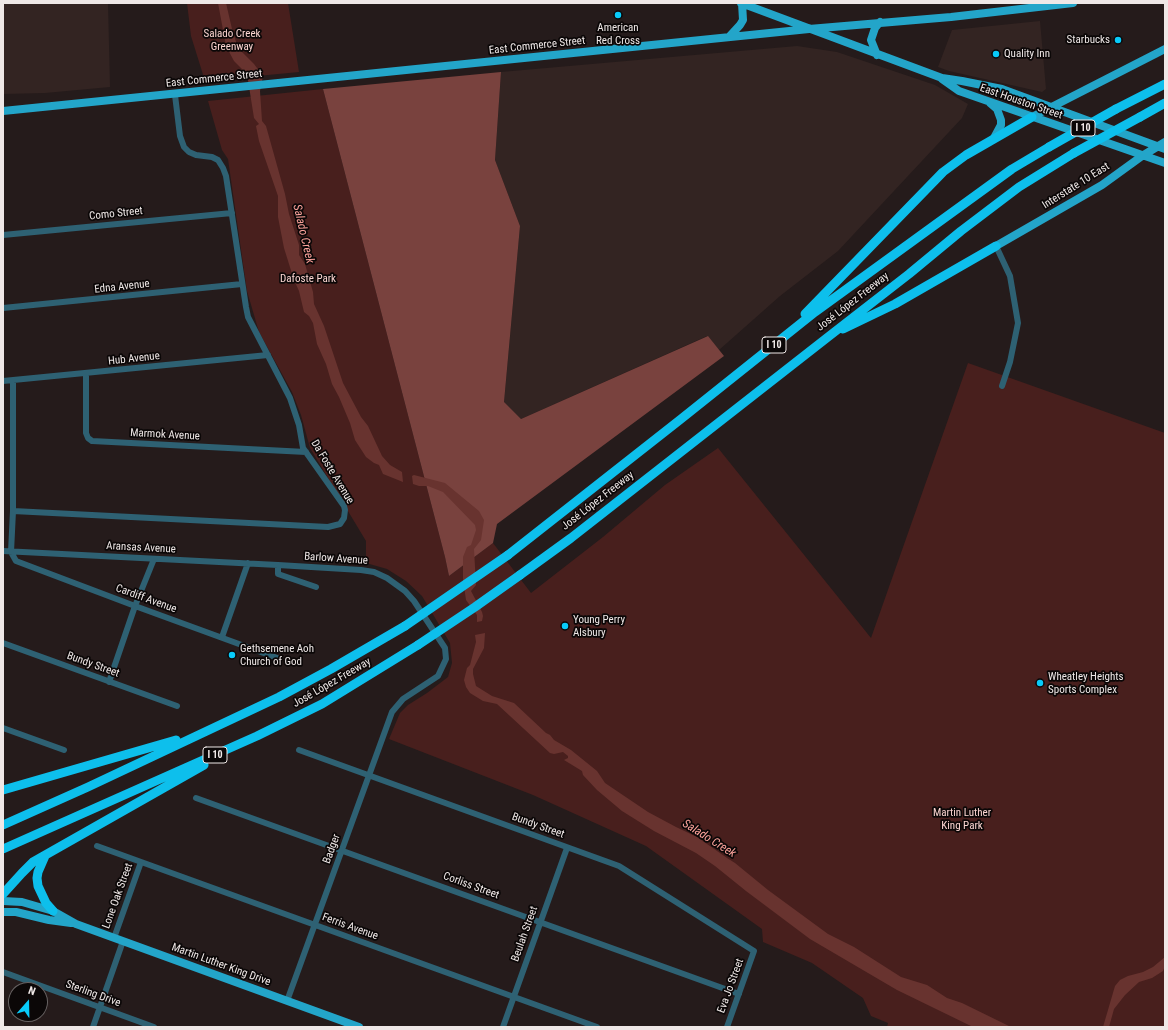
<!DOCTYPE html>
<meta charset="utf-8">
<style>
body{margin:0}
#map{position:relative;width:1168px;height:1030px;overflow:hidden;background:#251b1b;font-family:"Roboto Condensed",sans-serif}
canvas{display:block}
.frame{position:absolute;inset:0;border:4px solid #efe8e7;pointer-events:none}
.north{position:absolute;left:8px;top:982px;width:40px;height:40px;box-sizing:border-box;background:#0b0707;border:1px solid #666161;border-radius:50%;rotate:20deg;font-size:11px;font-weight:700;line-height:16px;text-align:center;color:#efe8e7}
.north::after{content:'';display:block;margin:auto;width:14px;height:18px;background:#08cbfa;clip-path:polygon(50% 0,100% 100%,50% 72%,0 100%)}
</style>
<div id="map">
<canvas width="1168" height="1030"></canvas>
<div class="frame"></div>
<div class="north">N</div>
</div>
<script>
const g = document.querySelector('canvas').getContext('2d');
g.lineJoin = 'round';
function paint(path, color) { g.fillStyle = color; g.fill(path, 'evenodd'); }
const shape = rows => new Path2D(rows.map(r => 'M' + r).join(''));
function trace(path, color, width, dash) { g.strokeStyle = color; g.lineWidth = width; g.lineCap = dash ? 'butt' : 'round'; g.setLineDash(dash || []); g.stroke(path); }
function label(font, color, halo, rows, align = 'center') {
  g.font = font + ' "Roboto Condensed",sans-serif'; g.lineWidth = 3.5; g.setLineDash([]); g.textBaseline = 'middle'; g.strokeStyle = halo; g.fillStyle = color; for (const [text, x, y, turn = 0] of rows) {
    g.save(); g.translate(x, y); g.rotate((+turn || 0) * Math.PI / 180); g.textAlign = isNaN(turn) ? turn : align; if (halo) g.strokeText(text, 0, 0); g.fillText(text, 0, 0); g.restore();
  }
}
paint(shape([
 [3,3,108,3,110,87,45,93,3,94],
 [1040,21,1046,89,1042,92,949,71,938,67,952,30],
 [797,46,837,52,935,85,968,104,962,118,838,251,780,296,719,350,707,336,521,419,504,403,520,226,495,160,501,72]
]), '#332422');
paint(shape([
 [187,3,288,3,299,72,205,81,191,36],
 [323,89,445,557,449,576,493,543,531,593,603,537,665,485,718,448,871,638,968,363,1165,433,1165,1027,887,1027,888,1023,871,1016,863,998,812,963,763,942,762,929,646,846,533,795,389,739,400,713,408,705,427,693,448,677,452,663,450,643,422,596,406,581,387,569,366,563,366,541,310,448,301,415,292,392,259,332,247,291,228,159,222,150,208,101]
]), '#481f1d');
paint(shape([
 [501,72,495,160,520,226,504,402,521,419,708,336,724,356,497,524,493,543,449,576,445,557,323,89]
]), '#79423e');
paint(shape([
 [218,3,226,3,232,29,238,48,254,64,263,76,260,91,262,121,266,126,285,194,289,214,299,245,299,255,305,264,313,292,314,304,324,326,343,383,361,417,368,426,382,456,390,465,402,472,403,482,383,474,379,465,374,463,366,457,355,440,350,423,339,397,332,384,326,364,317,344,313,323,309,316,304,312,299,291,294,280,284,248,278,217,278,196,259,141,256,126,259,124,254,118,247,74,234,61,226,46],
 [414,475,445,483,479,511,484,520,481,540,474,549,476,585,471,591,482,612,483,616,482,621,477,622,477,615,466,600,463,579,463,557,467,547,471,545,476,530,475,525,443,492,428,486,419,486,413,484,412,476],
 [485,633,484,648,473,669,473,674,476,686,492,696,514,703,546,733,550,735,554,740,571,750,597,771,605,783,648,812,676,827,697,837,727,858,735,863,768,890,828,934,854,947,901,977,927,985,947,998,962,1003,1011,1027,973,1027,897,990,810,939,746,891,715,866,696,853,654,831,622,811,597,790,583,775,582,771,564,760,568,758,568,756,563,752,554,754,550,753,497,704,483,701,470,693,466,687,464,680,467,668,470,665,476,642,475,635],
 [1165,957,1165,966,1163,971,1152,978,1139,982,1125,995,1114,1009,1109,1027,1103,1027,1115,986,1120,980,1128,976,1143,972,1153,967]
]), '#68332f');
trace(shape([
 [3,235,232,213],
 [996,246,1010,276,1018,323,1010,362,1002,386],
 [3,308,242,284],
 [86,374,86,433,88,438,92,441,306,452],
 [3,381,268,355],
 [13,381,13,511,11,552,16,561,135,606,280,659],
 [13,511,328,527,340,524,344,518,345,510,344,506,303,448,299,425,290,398,248,317,246,307,226,176,223,168,218,160,212,157,196,155,189,152,184,147,180,136,175,95],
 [3,551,278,565],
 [222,637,248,563],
 [3,643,177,706],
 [109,682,135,606,154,559],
 [3,728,64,750],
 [299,750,619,866,754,951,727,1027],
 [196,798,739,994],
 [97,846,597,1027],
 [114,938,141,862],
 [3,972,154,1027],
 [287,1001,392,712,403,699,438,676,446,659,445,648,414,601,405,591,387,578,374,572,361,570,278,565,278,574,316,587],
 [93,1027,123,941],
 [503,1027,567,848]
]), '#2e6173', 6);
trace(shape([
 [741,3,942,78,962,81,1002,89,1165,149],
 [729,37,740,25,743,20,742,3],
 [877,55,871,40,875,28,880,22],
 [942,79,959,91,1165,163],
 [990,103,997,109,1001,120,1001,125,994,138],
 [3,111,809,29,951,17,1073,3],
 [1032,117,1165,49],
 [996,246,1102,185,1142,156,1165,142],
 [3,901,22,902,53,911,76,924,359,1027],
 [3,912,16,912,49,920,71,923]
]), '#23a5c9', 8);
trace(shape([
 [1116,109,1165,84],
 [1140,117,1165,103],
 [805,314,943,172,966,155,1032,117],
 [843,329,895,304,996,246],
 [508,555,681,419,815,312,1012,169,1049,147],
 [520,575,571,538,828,337,909,274,961,231,1019,187,1074,153],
 [3,790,176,740],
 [3,825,88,787,279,697,331,669,405,626],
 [3,849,257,736,322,704,418,645],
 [45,856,38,872,37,878,38,886,46,903,53,911],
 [3,894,22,873,33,862,204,765]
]), '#0dbfec', 9);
trace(shape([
 [1049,147,1116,109],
 [1074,153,1140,117],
 [405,626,508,555],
 [418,645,475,607,520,575]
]), '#0dbfec', 9);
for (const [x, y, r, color] of [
 [618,15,4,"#08cbfa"],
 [1118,40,4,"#08cbfa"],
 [996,54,4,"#08cbfa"],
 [565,626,4,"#08cbfa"],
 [232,655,4,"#08cbfa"],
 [1040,683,4,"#08cbfa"]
]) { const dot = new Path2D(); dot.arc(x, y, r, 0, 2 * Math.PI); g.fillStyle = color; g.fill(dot); trace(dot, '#0b0707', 1.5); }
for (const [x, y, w] of [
 [1083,128,24],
 [774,345,24],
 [215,755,24]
]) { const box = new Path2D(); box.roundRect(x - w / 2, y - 8, w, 16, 3); g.fillStyle = '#0b0707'; g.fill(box); trace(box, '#efe8e7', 1); }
label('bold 10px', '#efe8e7', null, [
 ["I 10",1083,128],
 ["I 10",774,345],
 ["I 10",215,755]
]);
label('11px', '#efe8e7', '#0b0707', [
 ["American",618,28,"center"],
 ["Red Cross",618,41,"center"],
 ["Starbucks",1110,40,"right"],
 ["Quality Inn",1004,54],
 ["Young Perry",573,620],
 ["Alsbury",573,633],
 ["Gethsemene Aoh",240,649],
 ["Church of God",240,662],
 ["Wheatley Heights",1048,677],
 ["Sports Complex",1048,690]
], 'left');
label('11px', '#fbd5d1', '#0b0707', [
 ["Salado Creek",232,34],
 ["Greenway",232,47],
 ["Dafoste Park",308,279],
 ["Martin Luther",962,813],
 ["King Park",962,826]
]);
label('11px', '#efe8e7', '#0b0707', [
 ["East Commerce Street",537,46,-6],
 ["East Commerce Street",214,79,-6],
 ["East Houston Street",1021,102,19],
 ["Interstate 10 East",1076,186,-32],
 ["Como Street",116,214,-6],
 ["Edna Avenue",122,287,-6],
 ["José López Freeway",853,302,-38],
 ["Hub Avenue",134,359,-6],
 ["Marmok Avenue",165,435,3],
 ["Da Foste Avenue",332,472,59],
 ["José López Freeway",598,501,-38],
 ["Aransas Avenue",141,548,3],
 ["Barlow Avenue",336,559,4],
 ["Cardiff Avenue",146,599,20],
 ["Bundy Street",93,665,20],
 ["José López Freeway",332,683,-30],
 ["Bundy Street",538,826,20],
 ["Badger",332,849,-70],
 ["Corliss Street",471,886,20],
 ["Lone Oak Street",118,896,-70],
 ["Ferris Avenue",350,927,20],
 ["Beulah Street",525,934,-70],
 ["Martin Luther King Drive",221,965,20],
 ["Eva Jo Street",731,986,-70],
 ["Sterling Drive",93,994,20]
]);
label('italic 12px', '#fda39c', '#0b0707', [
 ["Salado Creek",303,234,77],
 ["Salado Creek",709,839,32]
]);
</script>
